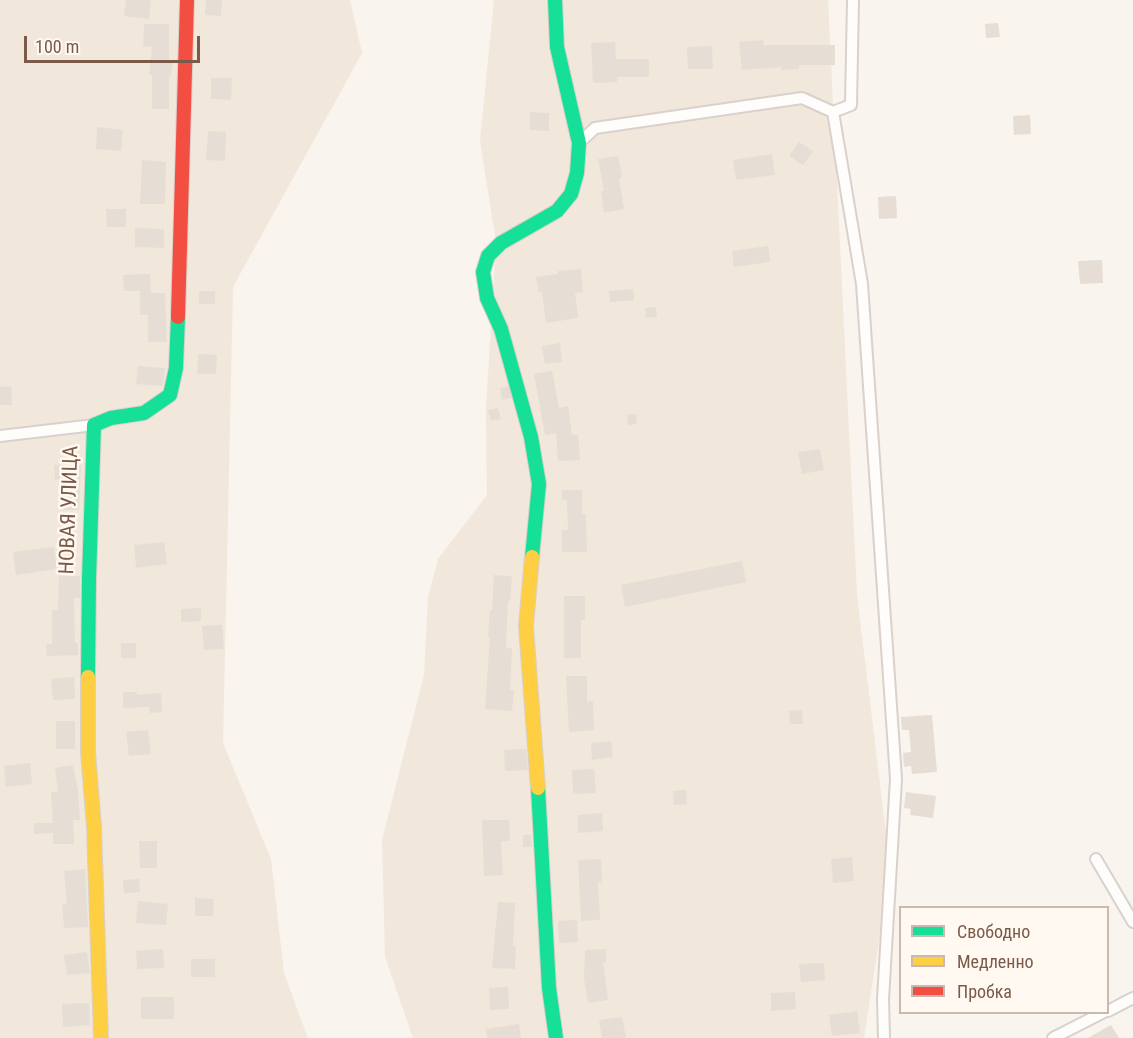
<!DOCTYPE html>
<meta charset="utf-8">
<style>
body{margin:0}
#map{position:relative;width:1133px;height:1038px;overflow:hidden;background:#f9f4ee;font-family:"Roboto Condensed",sans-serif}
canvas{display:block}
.legend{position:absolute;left:899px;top:906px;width:210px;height:108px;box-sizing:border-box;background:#fff9f1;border:2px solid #cab9ae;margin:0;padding:8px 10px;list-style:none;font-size:18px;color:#7b5a4a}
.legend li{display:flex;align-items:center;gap:12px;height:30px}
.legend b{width:30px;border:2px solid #cab9ae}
.scale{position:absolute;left:24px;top:36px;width:176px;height:27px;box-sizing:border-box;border:3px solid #7b5a4a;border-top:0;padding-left:8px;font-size:18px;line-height:21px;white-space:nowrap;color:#7b5a4a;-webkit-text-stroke:4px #fff9f1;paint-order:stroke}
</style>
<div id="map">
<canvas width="1133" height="1038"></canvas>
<ul class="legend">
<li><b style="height:8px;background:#16e098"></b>Свободно</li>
<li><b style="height:8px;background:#ffcf43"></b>Медленно</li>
<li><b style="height:8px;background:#f24e42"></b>Пробка</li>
</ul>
<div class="scale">100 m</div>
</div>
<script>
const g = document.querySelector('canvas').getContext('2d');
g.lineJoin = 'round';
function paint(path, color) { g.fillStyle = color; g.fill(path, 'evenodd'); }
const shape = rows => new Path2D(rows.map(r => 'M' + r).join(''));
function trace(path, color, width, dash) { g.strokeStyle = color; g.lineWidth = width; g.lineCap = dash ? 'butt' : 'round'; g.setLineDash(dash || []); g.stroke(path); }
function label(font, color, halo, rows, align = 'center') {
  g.font = font + ' "Roboto Condensed",sans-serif'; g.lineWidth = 5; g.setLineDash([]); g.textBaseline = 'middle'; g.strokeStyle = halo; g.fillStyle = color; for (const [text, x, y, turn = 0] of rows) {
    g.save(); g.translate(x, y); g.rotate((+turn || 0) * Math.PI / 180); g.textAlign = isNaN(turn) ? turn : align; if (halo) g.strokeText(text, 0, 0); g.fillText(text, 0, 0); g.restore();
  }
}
paint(shape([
 [0,0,350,0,362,53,233,287,223,743,271,859,284,973,308,1038,0,1038],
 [494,0,828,0,857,595,888,850,888,882,864,1038,413,1038,385,957,382,840,424,675,428,597,438,559,487,495,486,408,496,242,480,141]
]), '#f2e7db');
paint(shape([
 [126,0,151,0,149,19,124,16],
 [206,0,222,0,221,16,205,15],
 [998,23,1000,37,986,38,985,24],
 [144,24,169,24,169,60,173,60,171,77,169,77,169,109,152,109,152,75,149,75,152,47,143,46],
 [763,40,764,45,835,45,835,65,799,65,799,69,781,70,781,67,742,70,739,42],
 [615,42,616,59,649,59,649,77,617,77,617,82,593,83,591,43],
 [712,46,713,69,688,69,687,47],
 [211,78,232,78,231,100,211,99],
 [530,112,549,113,549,131,530,130],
 [1030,115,1031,134,1014,135,1013,116],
 [97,127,123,130,121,151,96,149],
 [208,131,226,132,225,161,206,160],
 [799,142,813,151,803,165,789,156],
 [772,154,775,175,736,180,733,160],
 [618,156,622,177,619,178,624,209,604,213,601,191,604,191,598,159],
 [142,160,166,162,165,204,140,204],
 [896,196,897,218,879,219,878,197],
 [106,209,126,209,126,227,107,227],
 [135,228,164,229,164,248,135,247],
 [768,246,770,262,734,267,732,251],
 [1102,260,1103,283,1080,284,1078,261],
 [581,269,583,292,575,293,578,318,546,323,542,292,539,292,536,277,558,274,558,271],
 [150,274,151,293,165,293,167,342,148,342,148,315,140,315,140,291,124,291,123,275],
 [633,289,634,300,610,302,609,291],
 [199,291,215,291,215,304,199,304],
 [656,307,657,317,646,318,645,308],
 [560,343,562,362,545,364,542,346],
 [198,354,217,355,216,374,197,374],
 [138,366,165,368,163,386,136,384],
 [552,371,559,408,568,406,572,435,578,435,580,460,558,461,556,433,545,435,534,374],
 [11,386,12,405,0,405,0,387],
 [509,386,512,398,502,400,500,388],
 [498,408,501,419,491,421,488,410],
 [636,414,637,424,628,425,627,415],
 [820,449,824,470,802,474,798,452],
 [54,465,81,465,79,510,63,510,63,479,55,480],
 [562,490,582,490,582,514,586,514,587,552,562,552,562,530,568,530,567,500,562,500],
 [164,542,167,564,136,568,134,545],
 [54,547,57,569,16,575,13,552],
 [742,561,746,582,625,607,621,585],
 [494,575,512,576,510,601,508,601,506,648,512,648,510,690,514,691,512,711,485,709,490,637,488,637,490,610,492,610],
 [59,576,80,576,80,598,74,598,75,643,78,643,78,655,47,656,46,644,52,644,52,610,58,610],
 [564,596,585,596,585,620,581,620,581,658,564,658],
 [201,608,201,621,181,622,181,609],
 [222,625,224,649,204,650,202,626],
 [121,643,136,643,136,658,121,658],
 [566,676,587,676,587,702,593,701,594,730,569,732],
 [74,677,75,699,53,700,51,679],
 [123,692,137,692,137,695,161,693,162,712,150,713,149,707,123,708],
 [802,710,803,724,790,724,789,711],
 [932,715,937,772,912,774,911,766,904,767,903,753,911,752,909,730,902,730,901,717],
 [56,721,75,721,75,749,56,749],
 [148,730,151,754,129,756,126,732],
 [611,741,613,757,592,760,591,743],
 [526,749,528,770,505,771,504,750],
 [30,763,32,784,6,787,4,766],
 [73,765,78,791,80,820,73,820,74,844,53,844,53,833,34,834,34,823,53,823,51,792,58,792,55,768],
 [594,769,596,793,573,794,572,770],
 [686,790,687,804,674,805,673,791],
 [906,792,936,796,933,818,910,815,911,809,904,808],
 [602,813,603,831,578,833,578,815],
 [482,820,509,820,510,841,501,841,503,875,484,876],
 [523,835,531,835,532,847,523,847],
 [139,841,157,841,157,868,140,868],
 [852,857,854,881,833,883,831,859],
 [601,859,602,883,598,883,600,920,581,921,578,860],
 [85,869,88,927,64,928,62,905,67,904,64,871],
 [139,879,140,892,124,893,123,880],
 [195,898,214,899,213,916,195,916],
 [138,901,168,904,166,925,136,923],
 [498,902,515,903,513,946,516,946,515,969,492,968],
 [577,920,578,942,559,943,558,921],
 [163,949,164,968,137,969,136,951],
 [606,949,606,962,603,962,608,1000,588,1003,584,978,585,950],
 [87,952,90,973,67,975,64,955],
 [191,959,215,959,215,977,191,977],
 [824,963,825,980,801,982,799,964],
 [508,987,509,1009,490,1010,489,988],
 [795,992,796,1009,771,1011,771,993],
 [141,997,174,997,174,1019,141,1019],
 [89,1003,90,1025,63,1027,62,1004],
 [857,1011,860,1033,832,1036,829,1015],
 [622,1017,626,1038,602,1038,599,1020],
 [519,1024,521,1038,487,1038,486,1029],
 [1111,1025,1119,1038,1088,1038]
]), '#e6ddd5');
const street = shape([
 [853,0,851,105,833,112,862,284,896,779,883,999,884,1038],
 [579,143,595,128,802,98,833,112],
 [0,436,94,425],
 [1096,859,1133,922],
 [1108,1011,1133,998],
 [1053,1038,1104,1012]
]);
const fast = shape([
 [532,557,539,484,531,437,501,329,487,298,483,272,488,256,501,243,557,211,571,194,577,173,579,143,557,47,555,0],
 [88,677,89,579,94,425,111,418,144,413,170,395,176,368,178,317],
 [538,788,549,988,556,1038]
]);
const slow = shape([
 [532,557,526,626,538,788],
 [88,677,88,752,94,827,101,1038]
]);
const jam = shape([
 [178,317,187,0]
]);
trace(street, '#d9d1cc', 14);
trace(fast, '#d9d0ca', 16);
trace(slow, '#d9d0ca', 16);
trace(jam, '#d9d0ca', 16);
trace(street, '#fefdfc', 10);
trace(fast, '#16e098', 14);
trace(slow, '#ffcf43', 14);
trace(jam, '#f24e42', 14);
label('21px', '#7b5a4a', '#fff9f1', [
 ["НОВАЯ УЛИЦА",70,510,-88]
]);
</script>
